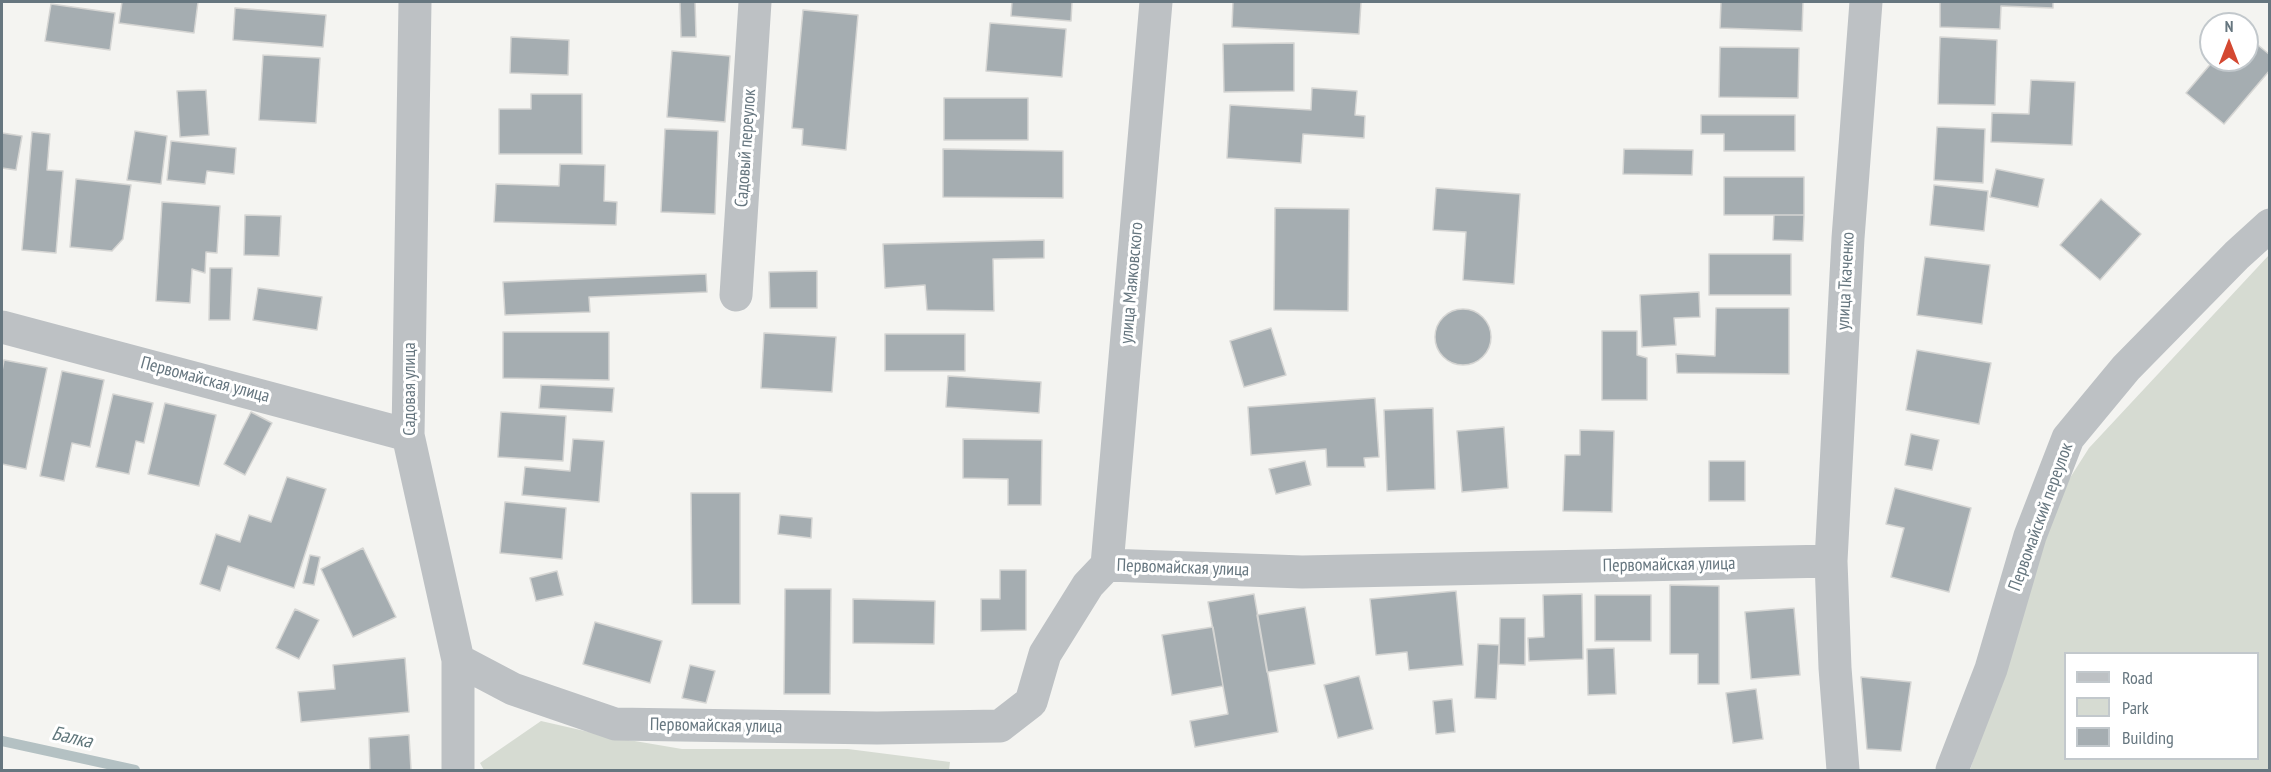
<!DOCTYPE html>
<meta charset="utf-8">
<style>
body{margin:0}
#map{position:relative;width:2271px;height:772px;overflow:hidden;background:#f4f4f1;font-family:"PT Sans Narrow",sans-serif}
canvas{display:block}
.frame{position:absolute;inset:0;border:3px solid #66767f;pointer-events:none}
.legend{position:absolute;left:2064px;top:652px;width:195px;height:108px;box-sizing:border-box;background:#fff;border:2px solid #c2c8cc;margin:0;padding:8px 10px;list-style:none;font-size:18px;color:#66767f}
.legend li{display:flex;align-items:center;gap:12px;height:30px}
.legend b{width:30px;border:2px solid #c2c8cc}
.north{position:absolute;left:2199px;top:12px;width:60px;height:60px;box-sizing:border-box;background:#fff;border:2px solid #c2c8cc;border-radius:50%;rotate:0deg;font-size:16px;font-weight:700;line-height:24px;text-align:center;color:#66767f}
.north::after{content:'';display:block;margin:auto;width:21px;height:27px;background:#d44831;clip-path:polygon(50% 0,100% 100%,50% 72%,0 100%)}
</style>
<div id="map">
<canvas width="2271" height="772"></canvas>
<div class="frame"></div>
<ul class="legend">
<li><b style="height:8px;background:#bdc1c4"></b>Road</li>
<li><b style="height:16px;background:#d6dbd2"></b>Park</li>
<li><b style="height:16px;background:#a5adb1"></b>Building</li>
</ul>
<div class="north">N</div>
</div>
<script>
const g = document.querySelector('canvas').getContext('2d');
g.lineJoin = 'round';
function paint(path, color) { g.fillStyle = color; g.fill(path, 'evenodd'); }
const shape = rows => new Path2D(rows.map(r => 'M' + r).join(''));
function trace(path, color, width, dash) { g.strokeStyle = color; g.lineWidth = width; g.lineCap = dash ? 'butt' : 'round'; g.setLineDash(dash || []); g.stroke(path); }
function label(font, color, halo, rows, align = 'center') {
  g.font = font + ' "PT Sans Narrow",sans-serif'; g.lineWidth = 6; g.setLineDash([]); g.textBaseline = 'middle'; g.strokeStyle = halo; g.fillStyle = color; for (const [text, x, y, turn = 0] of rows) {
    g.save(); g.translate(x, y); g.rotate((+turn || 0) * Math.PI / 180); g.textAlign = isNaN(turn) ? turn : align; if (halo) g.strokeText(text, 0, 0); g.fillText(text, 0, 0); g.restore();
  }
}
paint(shape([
 [2269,255,2269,770,1970,770,2061,492,2089,448],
 [2066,654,2258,654,2258,758,2066,758],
 [541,721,611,737,682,749,848,749,950,762,949,770,484,770,480,763]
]), '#d6dbd2');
trace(shape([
 [2,741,135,770]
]), '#b4c1c3', 10);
const building = shape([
 [122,2,198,2,194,33,119,23,122,2],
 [680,2,695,2,696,37,681,37,680,2],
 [1012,2,1072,2,1071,21,1011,16,1012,2],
 [1233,2,1361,2,1359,34,1232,27,1233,2],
 [1721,2,1803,2,1802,31,1720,28,1721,2],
 [1940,2,2053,2,2053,8,2001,6,2000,29,1940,27,1940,2],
 [51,4,115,13,110,50,45,41,51,4],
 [235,8,326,15,323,47,233,40,235,8],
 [803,10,858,15,846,150,802,145,803,129,792,128,803,10],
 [990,23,1066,29,1062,77,986,71,990,23],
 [2247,36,2270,55,2270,70,2224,124,2186,93,2214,60,2247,60,2247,36],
 [511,37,569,40,568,75,510,73,511,37],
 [1940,37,1997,40,1995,105,1938,104,1940,37],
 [1294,43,1294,91,1224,92,1223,44,1294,43],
 [1720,47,1799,48,1798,98,1719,97,1720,47],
 [672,51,730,56,725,122,667,117,672,51],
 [263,55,320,58,316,123,259,120,263,55],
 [2031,80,2075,82,2072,145,1991,142,1992,113,2029,114,2031,80],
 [1312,88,1357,91,1355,115,1365,116,1364,138,1303,134,1301,163,1227,158,1230,105,1311,110,1312,88],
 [206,90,209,135,180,137,177,91,206,90],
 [531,94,582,94,582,154,499,154,499,109,531,109,531,94],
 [944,98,1028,98,1028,140,944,140,944,98],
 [1701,115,1795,115,1795,151,1724,151,1724,134,1701,134,1701,115],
 [1937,127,1985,129,1983,183,1934,180,1937,127],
 [665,129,718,131,715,214,661,212,665,129],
 [135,131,167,136,161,184,127,180,135,131],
 [32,132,50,134,47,170,63,171,56,253,22,250,32,132],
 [2,133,22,136,16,170,2,168,2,133],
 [171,141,236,148,234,174,207,171,205,184,167,180,171,141],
 [943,149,1063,151,1063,198,943,197,943,149],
 [1624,149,1693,150,1692,175,1623,174,1624,149],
 [560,164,605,165,604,201,617,202,616,225,494,222,496,184,559,186,560,164],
 [1996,169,2044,179,2038,207,1990,197,1996,169],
 [1724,177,1804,177,1804,215,1724,215,1724,177],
 [76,179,131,185,123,239,112,251,70,247,76,179],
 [1934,185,1988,191,1984,231,1930,225,1934,185],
 [1436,188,1520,194,1514,284,1463,280,1466,232,1433,230,1436,188],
 [2101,199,2141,234,2100,280,2060,245,2101,199],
 [162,202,220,206,217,253,206,252,205,273,192,269,190,303,156,301,162,202],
 [1275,208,1349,209,1348,311,1274,310,1275,208],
 [245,215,281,216,279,256,244,255,245,215],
 [1774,215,1804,215,1803,241,1773,240,1774,215],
 [1044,240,1044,258,993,259,994,311,927,310,925,285,885,288,883,244,1044,240],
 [1709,254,1791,254,1791,295,1709,295,1709,254],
 [1925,257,1990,265,1982,324,1917,315,1925,257],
 [210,268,232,268,230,320,209,320,210,268],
 [817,271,817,308,770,308,769,272,817,271],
 [706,274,707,292,589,297,590,312,505,315,503,282,706,274],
 [258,288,322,297,317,330,253,320,258,288],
 [1699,292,1700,317,1674,318,1676,345,1642,347,1640,295,1699,292],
 [1716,308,1789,308,1789,374,1677,373,1676,354,1715,356,1716,308],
 '1435 337a28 28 0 1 1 56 0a28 28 0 1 1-56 0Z',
 [1271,328,1286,375,1244,387,1230,341,1271,328],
 [1602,331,1637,331,1637,355,1647,358,1647,400,1602,400,1602,331],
 [503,332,609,332,609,380,503,378,503,332],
 [764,333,836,337,832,392,761,388,764,333],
 [885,334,965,334,965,371,885,371,885,334],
 [1917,350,1991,363,1979,424,1906,410,1917,350],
 [4,360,47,368,26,469,2,464,2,371,4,360],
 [62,371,104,380,90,447,72,443,64,481,40,476,62,371],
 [948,376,1041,382,1039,413,946,407,948,376],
 [541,385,614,388,612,412,539,408,541,385],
 [113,394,153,403,144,443,136,441,129,474,96,467,113,394],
 [1375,398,1379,457,1364,458,1365,467,1327,467,1326,449,1251,455,1248,407,1375,398],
 [165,403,216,415,199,486,148,474,165,403],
 [1433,408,1435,489,1387,491,1384,410,1433,408],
 [251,412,272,423,245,475,224,464,251,412],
 [501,412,566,416,563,461,498,457,501,412],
 [1504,427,1508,488,1462,492,1457,431,1504,427],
 [1580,430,1614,431,1612,512,1563,511,1565,455,1580,455,1580,430],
 [1911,434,1939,440,1932,470,1905,465,1911,434],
 [573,439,604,441,599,502,522,495,525,467,570,471,573,439],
 [963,439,1042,440,1041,505,1008,505,1008,479,963,478,963,439],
 [1305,461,1311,485,1276,494,1269,469,1305,461],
 [1709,461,1745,461,1745,501,1709,501,1709,461],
 [287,477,326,489,294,588,228,566,220,591,200,584,216,534,240,542,249,515,271,522,287,477],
 [1895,488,1971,508,1949,592,1891,577,1904,528,1886,524,1895,488],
 [691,493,740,493,740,604,692,604,691,493],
 [505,502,566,508,562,559,500,553,505,502],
 [780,515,812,518,811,538,778,534,780,515],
 [363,548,396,617,353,637,321,569,363,548],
 [310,555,320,557,314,585,303,583,310,555],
 [1000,570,1026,570,1026,630,981,631,981,599,1000,599,1000,570],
 [557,571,563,595,536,601,530,578,557,571],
 [1670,585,1719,586,1719,684,1698,684,1698,654,1670,654,1670,585],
 [785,589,831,589,830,694,784,694,785,589],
 [1456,591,1463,665,1409,670,1407,652,1376,655,1370,599,1456,591],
 [1254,594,1278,732,1195,747,1190,721,1228,714,1208,602,1254,594],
 [1582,594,1583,659,1529,661,1528,638,1544,637,1543,595,1582,594],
 [1595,595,1651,595,1651,641,1595,641,1595,595],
 [853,599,935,601,934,644,853,643,853,599],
 [1305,607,1315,664,1267,672,1257,615,1305,607],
 [1794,608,1800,675,1751,679,1745,612,1794,608],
 [295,609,319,620,299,659,276,648,295,609],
 [1500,618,1525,618,1525,665,1499,664,1500,618],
 [595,622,662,641,650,683,583,664,595,622],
 [1213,627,1223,686,1172,695,1162,635,1213,627],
 [1478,644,1499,645,1496,699,1475,698,1478,644],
 [1614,648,1616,694,1588,695,1587,649,1614,648],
 [405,658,409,712,301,722,298,692,335,689,333,665,405,658],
 [690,665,715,671,706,703,682,698,690,665],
 [1359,676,1373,729,1338,738,1324,685,1359,676],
 [1861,677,1911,682,1901,751,1867,749,1861,677],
 [1756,689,1763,739,1733,743,1726,693,1756,689],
 [1452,699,1455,732,1436,734,1433,701,1452,699],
 [409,735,411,770,370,770,369,738,409,735]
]);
paint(building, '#a5adb1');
trace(building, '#d5d5d3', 1.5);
trace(shape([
 [415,2,408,435,458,660,458,770],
 [736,295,755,2],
 [2,327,408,435],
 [1107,565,1156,2],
 [458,660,513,689,615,724,877,728,1000,726,1031,702,1045,654,1088,585,1107,565,1302,572,1831,561],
 [1843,770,1835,668,1831,561,1848,238,1866,2],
 [1952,770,1991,669,2030,536,2068,438,2126,368,2237,255,2270,225]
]), '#bdc1c4', 33);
label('18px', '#66767f', '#fff', [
 ["Садовый переулок",746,148,-86],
 ["улица Ткаченко",1846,281,-87],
 ["улица Маяковского",1132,283,-85],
 ["Первомайская улица",205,380,15],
 ["Садовая улица",410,389,-90],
 ["Первомайский переулок",2041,517,-70],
 ["Первомайская улица",1669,565,-1],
 ["Первомайская улица",1183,568,2],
 ["Первомайская улица",716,726,1]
]);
label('italic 20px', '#61777c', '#fff', [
 ["Балка",72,738,13]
]);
</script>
